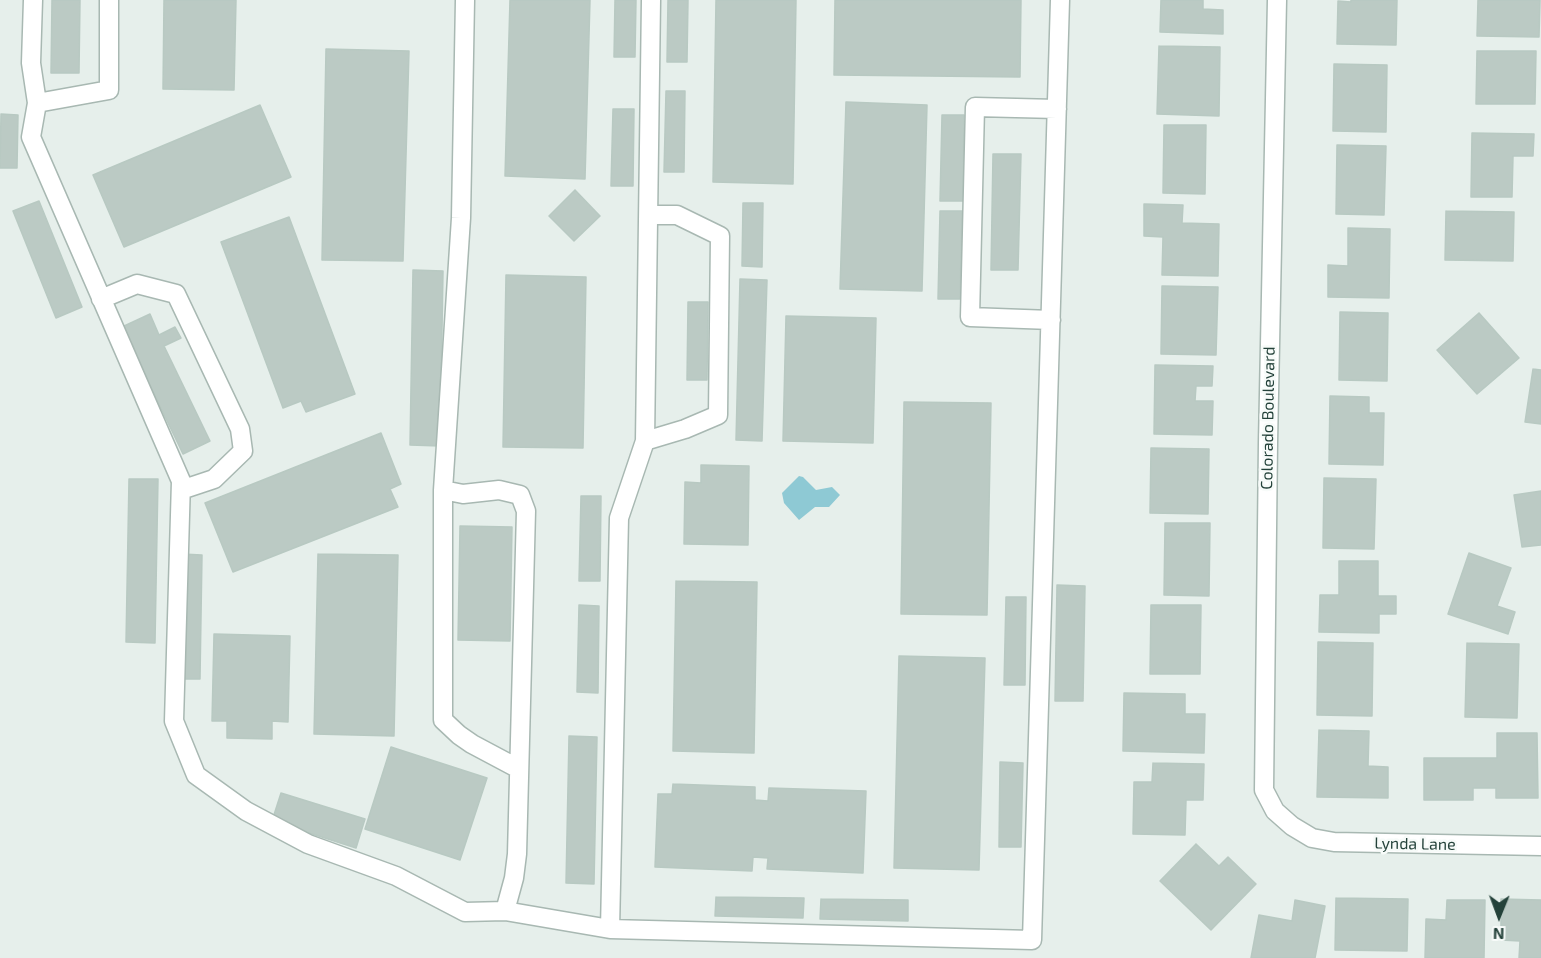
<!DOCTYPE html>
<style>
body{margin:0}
#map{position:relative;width:1541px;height:958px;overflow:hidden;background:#e6efeb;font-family:"Exo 2",sans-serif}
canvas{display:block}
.north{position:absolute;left:1469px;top:886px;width:60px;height:60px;-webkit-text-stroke:4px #f7fbf9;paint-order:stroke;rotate:181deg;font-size:16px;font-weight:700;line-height:24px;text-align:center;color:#24423a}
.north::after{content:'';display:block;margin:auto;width:21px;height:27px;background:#24423a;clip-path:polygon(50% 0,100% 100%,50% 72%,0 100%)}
</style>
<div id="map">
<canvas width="1541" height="958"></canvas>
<div class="north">N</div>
</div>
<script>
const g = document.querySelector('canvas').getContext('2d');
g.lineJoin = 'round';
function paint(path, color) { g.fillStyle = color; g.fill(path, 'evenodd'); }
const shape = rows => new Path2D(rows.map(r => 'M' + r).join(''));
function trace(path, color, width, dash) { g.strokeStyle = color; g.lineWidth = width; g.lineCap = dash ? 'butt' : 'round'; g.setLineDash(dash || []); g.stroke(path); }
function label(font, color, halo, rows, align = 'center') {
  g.font = font + ' "Exo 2",sans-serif'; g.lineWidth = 5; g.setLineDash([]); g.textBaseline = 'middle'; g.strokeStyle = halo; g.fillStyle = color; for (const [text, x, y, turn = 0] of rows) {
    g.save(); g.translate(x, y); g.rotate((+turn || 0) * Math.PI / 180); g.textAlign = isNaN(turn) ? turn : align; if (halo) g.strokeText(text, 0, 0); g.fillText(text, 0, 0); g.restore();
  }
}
paint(shape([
 [799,476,803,477,816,490,832,487,840,495,829,507,815,507,799,520,784,503,782,493]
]), '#8ec9d4');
const building = shape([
 [52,0,80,0,79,73,51,73,52,0],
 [164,0,236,0,234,90,163,89,164,0],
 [510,0,590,0,585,179,505,176,510,0],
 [615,0,636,0,635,57,614,57,615,0],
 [668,0,688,0,687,62,667,62,668,0],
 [716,0,796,0,793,184,713,182,716,0],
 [835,0,1021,0,1020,77,834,75,835,0],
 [1161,0,1203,0,1203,9,1223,10,1223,34,1160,32,1161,0],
 [1351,0,1397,0,1396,45,1337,44,1338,1,1351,2,1351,0],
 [1478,0,1540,0,1539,37,1477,36,1478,0],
 [1159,46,1220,47,1219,116,1157,114,1159,46],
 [326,49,409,51,403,261,322,260,326,49],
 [1477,51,1536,51,1535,104,1476,104,1477,51],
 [1334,64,1387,65,1386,132,1333,131,1334,64],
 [666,91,685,91,684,172,664,172,666,91],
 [846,102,927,105,922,291,840,289,846,102],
 [260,105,291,177,124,247,93,175,260,105],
 [613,109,634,109,633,186,611,186,613,109],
 [1,114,18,115,17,168,0,168,1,114],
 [942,115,964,115,963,201,940,201,942,115],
 [1164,125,1206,125,1205,194,1163,193,1164,125],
 [1472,133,1534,134,1533,156,1513,156,1512,197,1471,197,1472,133],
 [1337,145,1386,146,1384,215,1336,214,1337,145],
 [993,154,1021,154,1018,270,991,270,993,154],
 [575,190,600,216,574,241,549,216,575,190],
 [39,201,82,307,56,318,13,211,39,201],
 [743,203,763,203,762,267,742,266,743,203],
 [1144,204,1183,205,1182,223,1219,224,1218,276,1162,275,1163,237,1144,236,1144,204],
 [940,211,962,211,960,299,938,299,940,211],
 [1446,211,1514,212,1513,261,1445,260,1446,211],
 [289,217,355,394,306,412,301,401,283,408,221,242,289,217],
 [1348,228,1390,229,1389,298,1328,297,1328,265,1348,266,1348,228],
 [413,270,443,271,440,446,410,445,413,270],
 [506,275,586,277,583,448,503,447,506,275],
 [740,279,767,280,762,441,736,440,740,279],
 [1162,286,1218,287,1216,355,1161,354,1162,286],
 [688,302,708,302,707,380,687,380,688,302],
 [1340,312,1388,313,1387,381,1339,380,1340,312],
 [1479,313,1519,358,1477,394,1437,350,1479,313],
 [150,314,159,335,175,327,181,338,164,346,210,441,183,454,122,327,150,314],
 [786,316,876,318,873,443,783,441,786,316],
 [1155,365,1213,366,1212,386,1196,386,1195,401,1213,401,1212,435,1154,434,1155,365],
 [1533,369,1541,370,1541,424,1525,422,1533,369],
 [1330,396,1369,397,1369,413,1384,413,1383,465,1329,464,1330,396],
 [904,402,991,403,987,615,901,614,904,402],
 [381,433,401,484,390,489,398,507,233,572,205,503,381,433],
 [1151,448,1209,449,1208,514,1150,513,1151,448],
 [701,465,749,466,748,545,684,544,685,482,701,483,701,465],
 [1324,478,1376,479,1374,549,1323,548,1324,478],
 [129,479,158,479,155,643,126,642,129,479],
 [1541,491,1541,545,1522,547,1514,495,1541,491],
 [581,496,601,496,600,581,579,581,581,496],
 [1165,523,1210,523,1209,596,1164,595,1165,523],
 [460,526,512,527,510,641,458,640,460,526],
 [1469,553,1511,568,1497,606,1515,612,1508,634,1448,614,1469,553],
 [182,554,202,555,200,679,179,679,182,554],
 [318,554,398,555,394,736,314,734,318,554],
 [1339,561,1378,561,1378,596,1396,596,1396,614,1379,614,1379,633,1319,632,1320,595,1339,595,1339,561],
 [676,581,757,582,754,753,673,751,676,581],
 [1057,585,1085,586,1083,701,1055,701,1057,585],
 [1006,597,1026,597,1025,685,1004,685,1006,597],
 [579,605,599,606,598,693,577,692,579,605],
 [1151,605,1201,605,1200,674,1150,674,1151,605],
 [214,634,290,636,288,722,272,721,272,739,227,738,227,721,212,721,214,634],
 [1318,642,1373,643,1372,716,1317,715,1318,642],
 [1467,643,1519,644,1517,718,1465,717,1467,643],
 [899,656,985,658,979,870,894,868,899,656],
 [1124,693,1185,694,1185,714,1205,714,1204,753,1123,751,1124,693],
 [1319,730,1369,731,1368,766,1388,767,1388,798,1317,797,1319,730],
 [1497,733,1537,733,1538,798,1496,798,1496,788,1473,788,1473,800,1424,800,1424,758,1497,758,1497,733],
 [569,736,597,737,594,884,566,883,569,736],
 [391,747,487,778,460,860,365,829,391,747],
 [1000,762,1023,763,1021,847,999,847,1000,762],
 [1153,763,1204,764,1203,800,1186,800,1185,835,1133,834,1134,782,1152,782,1153,763],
 [673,784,755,787,755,800,768,801,769,788,866,791,863,873,767,869,768,858,753,857,752,871,655,867,658,794,672,794,673,784],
 [281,793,365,819,356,848,272,821,281,793],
 [1196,844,1219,866,1228,857,1256,884,1211,930,1160,881,1196,844],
 [716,897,804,898,803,918,715,916,716,897],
 [1336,898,1408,899,1407,951,1335,950,1336,898],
 [821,899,908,900,908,921,820,919,821,899],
 [1501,899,1541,900,1541,958,1519,958,1520,941,1501,940,1501,899],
 [1295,900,1325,906,1315,958,1251,958,1259,915,1292,921,1295,900],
 [1447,900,1485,900,1484,958,1425,958,1426,919,1446,920,1447,900]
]);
paint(building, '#bbcac4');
trace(building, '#b8c9c2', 1.5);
const minor = shape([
 [33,0,31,63,37,103],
 [109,0,109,90,37,103,31,137,181,481,174,721,196,775,246,811,308,844,396,876,465,912,505,911,514,878,517,854,526,511,520,495,499,490,463,494,443,490,461,218,465,0],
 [651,0,645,441,619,518,610,929,1032,940,1060,0],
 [1277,0,1268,443,1264,790,1275,811,1292,826,1312,838,1334,842,1541,846],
 [101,299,137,284,176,294,240,429,243,451,214,479,181,490],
 [1051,320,970,317,975,107,1057,109],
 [645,441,685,429,718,415,720,236,677,215,649,215],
 [443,490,443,720,459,735,472,744,519,769],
 [505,911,610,929]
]);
trace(minor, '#a8b8b2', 21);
trace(minor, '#fff', 18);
label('16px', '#24423a', '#f7fbf9', [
 ["Colorado Boulevard",1268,418,-89],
 ["Lynda Lane",1415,844,1]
]);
</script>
